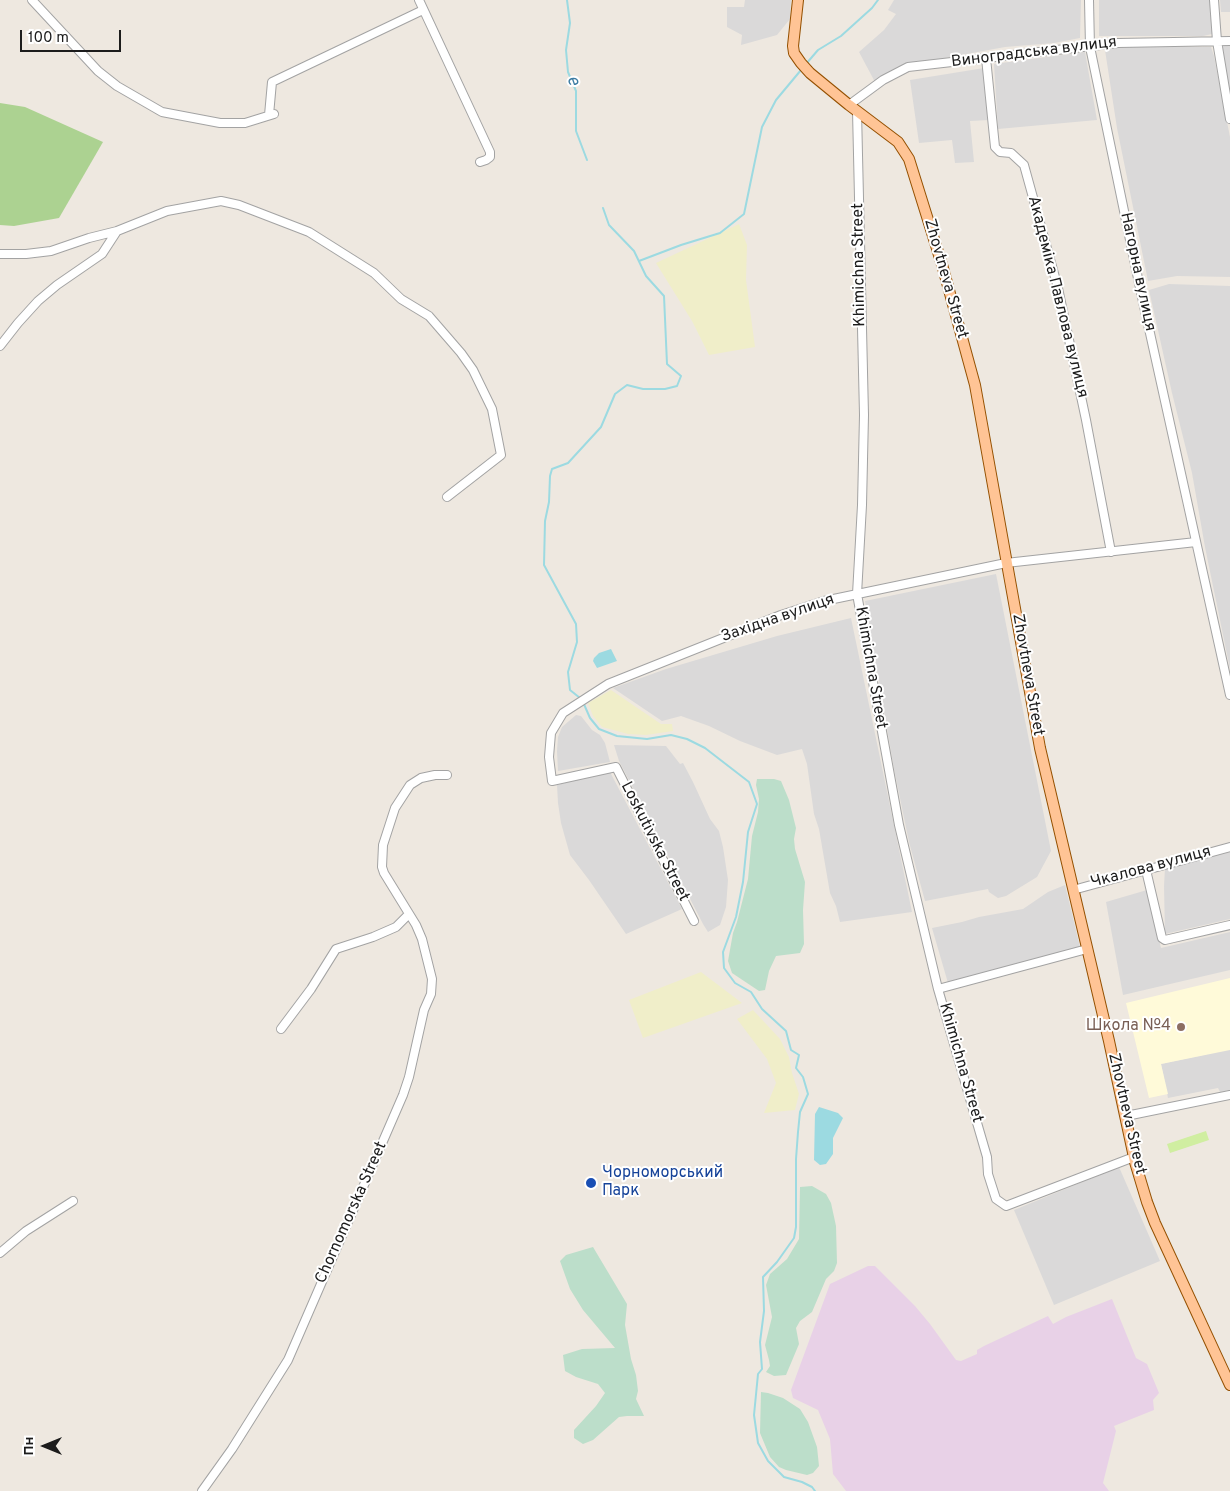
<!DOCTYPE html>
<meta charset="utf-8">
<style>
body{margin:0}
#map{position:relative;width:1230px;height:1491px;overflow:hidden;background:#eee8e0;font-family:Overpass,sans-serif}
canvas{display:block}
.north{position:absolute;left:20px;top:1421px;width:50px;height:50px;-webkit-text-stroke:4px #fff;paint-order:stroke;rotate:270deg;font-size:14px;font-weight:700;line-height:20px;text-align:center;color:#1c1c1c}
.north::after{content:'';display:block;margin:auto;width:18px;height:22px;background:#1c1c1c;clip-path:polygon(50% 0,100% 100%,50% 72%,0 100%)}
.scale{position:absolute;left:20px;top:30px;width:101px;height:22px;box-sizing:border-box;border:2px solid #1c1c1c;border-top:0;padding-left:6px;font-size:15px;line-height:18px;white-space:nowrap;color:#1c1c1c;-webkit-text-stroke:4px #fff;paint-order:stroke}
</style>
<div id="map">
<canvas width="1230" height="1491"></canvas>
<div class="north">Пн</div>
<div class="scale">100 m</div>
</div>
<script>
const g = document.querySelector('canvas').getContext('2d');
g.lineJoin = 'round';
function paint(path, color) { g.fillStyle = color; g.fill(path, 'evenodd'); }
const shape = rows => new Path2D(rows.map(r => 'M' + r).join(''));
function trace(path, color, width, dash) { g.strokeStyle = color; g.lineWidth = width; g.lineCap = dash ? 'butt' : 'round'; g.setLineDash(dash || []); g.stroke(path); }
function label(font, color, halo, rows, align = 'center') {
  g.font = font + ' Overpass,sans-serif'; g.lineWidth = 4; g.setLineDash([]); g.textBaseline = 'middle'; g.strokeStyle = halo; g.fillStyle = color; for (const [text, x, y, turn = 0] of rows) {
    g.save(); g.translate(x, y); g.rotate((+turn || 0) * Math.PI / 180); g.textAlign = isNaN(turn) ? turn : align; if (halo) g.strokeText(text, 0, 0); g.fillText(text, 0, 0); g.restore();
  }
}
paint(shape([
 [745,0,791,0,790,19,777,35,741,45,742,35,727,27,727,7,744,7],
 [894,0,1081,0,1080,38,1054,43,1005,47,912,64,893,71,875,82,859,52,884,30,896,14,888,10],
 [1099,0,1210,0,1212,34,1203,36,1099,36],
 [1220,0,1230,0,1230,12,1221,12],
 [1220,45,1230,45,1230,99],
 [1119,46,1211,47,1214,56,1230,137,1230,277,1177,276,1148,281,1117,128,1105,50],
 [1085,52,1097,120,998,129,994,64],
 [984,68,989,120,970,121,974,162,955,163,952,140,919,143,910,80],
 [1169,284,1230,286,1230,669,1205,547,1192,473,1172,393,1149,290],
 [996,574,1051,851,1037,877,1006,896,998,898,989,892,988,889,925,901,909,842,894,769,865,601],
 [851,618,912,912,840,922,836,906,830,893,819,829,814,814,807,764,802,749,777,755,740,741,709,726,681,716,662,721,613,688,666,669,777,636],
 [576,715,581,716,592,730,600,735,605,743,610,762,558,771,557,751,558,737,562,727],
 [614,745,666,746,680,764,683,763,693,782,710,819,719,831,723,847,728,880,726,907,720,925,708,932,703,924,619,761],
 [610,772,682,909,626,934,589,880,570,855,561,823,558,803,557,785],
 [1230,852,1230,919,1165,934,1164,886,1165,868],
 [1065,885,1080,947,948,983,932,928,962,922,979,917,1023,909,1048,892],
 [1147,890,1161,948,1230,932,1230,970,1123,995,1106,902],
 [1230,1049,1230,1090,1220,1092,1218,1088,1168,1098,1161,1064],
 [1119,1167,1160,1261,1054,1305,1014,1210]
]), '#dad9d9');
paint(shape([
 [868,1266,875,1266,915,1306,930,1324,956,1360,961,1361,977,1354,977,1350,984,1346,1048,1316,1053,1324,1066,1317,1112,1299,1136,1358,1147,1364,1159,1393,1153,1400,1154,1410,1114,1426,1116,1431,1103,1483,1109,1491,846,1491,833,1474,830,1439,818,1410,793,1398,791,1390,830,1284]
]), '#e8d1e7');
paint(shape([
 [1230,978,1230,1050,1161,1064,1168,1094,1149,1098,1126,1003]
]), '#fffad9');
paint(shape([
 [739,224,747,245,746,280,755,347,709,355,692,321,656,263],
 [611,690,661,724,672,724,673,731,646,735,628,734,602,727,593,716,588,703],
 [701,972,742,1003,643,1038,629,1000],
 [753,1010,780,1039,789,1057,792,1073,799,1094,795,1110,764,1113,776,1083,767,1059,737,1019]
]), '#f0eec9');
paint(shape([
 [1206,1131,1209,1140,1170,1153,1167,1144]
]), '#d0eea1');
paint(shape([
 [0,103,25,107,103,142,59,218,14,226,0,225]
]), '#acd291');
paint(shape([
 [757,779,774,779,781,781,789,800,796,828,794,839,795,849,805,882,803,910,804,944,800,953,776,956,769,971,765,990,759,991,732,973,728,961,733,933,737,922,748,879,752,836,758,812,759,799,756,785],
 [812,1186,826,1194,831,1203,836,1226,837,1263,834,1271,826,1279,812,1312,800,1321,796,1328,799,1344,786,1375,774,1376,766,1372,770,1366,769,1360,765,1345,772,1317,766,1285,770,1274,787,1259,799,1239,800,1187],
 [593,1247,627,1304,625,1325,631,1359,636,1375,638,1391,636,1399,644,1416,627,1416,619,1417,593,1440,583,1444,574,1438,574,1430,596,1406,605,1393,598,1384,576,1377,565,1371,563,1355,582,1349,615,1348,583,1310,570,1289,560,1261,566,1255],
 [761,1392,768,1393,783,1398,800,1409,808,1422,817,1447,819,1466,813,1473,807,1475,786,1470,779,1467,770,1457,760,1433]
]), '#bcdeca');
paint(shape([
 [611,649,617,661,597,668,593,661,594,658,599,653],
 [819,1107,838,1113,843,1118,833,1138,833,1154,826,1164,820,1165,814,1160,815,1114]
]), '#9cdae1');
trace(shape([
 [567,0,570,23,566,50,568,72,576,91,576,131,587,160],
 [806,64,818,50,841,36,872,8,878,0],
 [639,261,681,245,720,233,744,214,762,127,776,100,801,70],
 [580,698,570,690,568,672,577,642,576,624,544,565,545,521,549,502,550,476,552,469,568,463,601,427,615,394,627,385,643,389,665,389,677,386,681,376,667,364,664,296,646,276,634,251,609,225,603,208],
 [583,702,590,718,599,729,617,736,647,739,671,735,687,739,705,748,749,782,757,804,748,832,743,882,736,917,723,952,724,968,735,983,751,992,762,1009,786,1031,791,1050,799,1055,796,1068,803,1077,808,1094,800,1112,798,1132,796,1159,796,1227,794,1238,777,1262,763,1277,764,1311,760,1342,762,1369,758,1374,754,1415,758,1443,768,1461,784,1477,802,1482,812,1487,815,1491]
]), '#9cdae1', 2);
const minor = shape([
 [32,0,98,71,117,86,162,112,220,123,245,123,274,114],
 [419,0,490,152,490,157,486,160,480,162],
 [1089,0,1090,47,1140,288,1230,695],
 [1214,0,1217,41,1230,119],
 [986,58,995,147,1000,152,1011,153,1024,165,1058,288,1086,420,1111,552],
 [849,105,883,80,908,67,1118,43,1230,41],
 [857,111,864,415,862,505,857,594,899,825,938,989,987,1157,988,1174,996,1199,1006,1206,1134,1157],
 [269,115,272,82,423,10],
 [0,254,26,254,51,251,89,238,117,231],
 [0,346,18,323,38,301,57,285,102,254,117,231,167,211,221,201,239,205,309,232,374,273,401,299,429,316,461,353,473,370,492,409,501,455,447,497],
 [1146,870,1162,938,1165,940,1230,925],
 [1073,890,1230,847],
 [694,921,616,767,552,781,549,757,551,733,563,713,608,684,781,615,824,601,1006,563,1196,542],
 [938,989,1087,949],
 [281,1029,311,989,336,949,373,937,396,927,409,914],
 [1126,1122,1131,1115,1230,1095],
 [0,1253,26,1231,73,1201],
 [202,1491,232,1449,288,1360,403,1095,409,1077,424,1010,431,994,432,979,422,939,416,925,384,873,382,867,383,845,395,808,410,785,421,778,435,775,447,775]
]);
const major = shape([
 [798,0,793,46,794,53,801,63,810,73,849,105,898,142,909,159,943,268,975,385,1040,748,1109,1041,1135,1162,1147,1202,1155,1223,1230,1385]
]);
trace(minor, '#a3a3a3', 10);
trace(major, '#945000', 12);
trace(minor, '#fff', 8);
trace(major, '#ffc495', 10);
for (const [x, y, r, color] of [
 [1181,1027,5,"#8d6e63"],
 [591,1183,6,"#1a4fb4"]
]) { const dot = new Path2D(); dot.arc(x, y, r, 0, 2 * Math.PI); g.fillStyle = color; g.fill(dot); trace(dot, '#fff', 2); }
label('16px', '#1c1c1c', '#fff', [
 ["Виноградська вулиця",1034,53,-7],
 ["Khimichna Street",860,265,-91],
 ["Нагорна вулиця",1137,272,78],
 ["Zhovtneva Street",945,279,74],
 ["Академіка Павлова вулиця",1057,297,76],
 ["Західна вулиця",778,619,-19],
 ["Khimichna Street",870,668,80],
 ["Zhovtneva Street",1027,675,80],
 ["Loskutivska Street",654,842,63],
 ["Чкалова вулиця",1151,868,-15],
 ["Khimichna Street",960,1063,74],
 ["Zhovtneva Street",1126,1114,77],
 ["Chornomorska Street",352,1213,-66]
]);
label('16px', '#785e54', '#fff', [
 ["Школа №4",1171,1027]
], 'right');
label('16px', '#164399', '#fff', [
 ["Чорноморський",602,1174],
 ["Парк",602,1192]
], 'left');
label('italic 18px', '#3c7ca3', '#fff', [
 ["e",572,81,71]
]);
</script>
